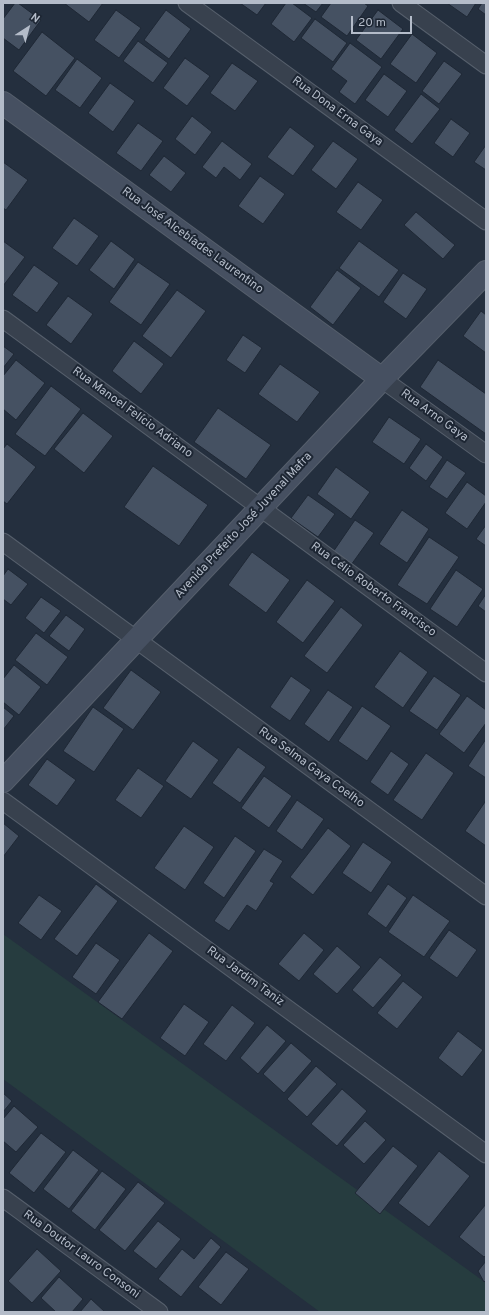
<!DOCTYPE html>
<meta charset="utf-8">
<style>
body{margin:0}
#map{position:relative;width:489px;height:1315px;overflow:hidden;background:#242f3e;font-family:Overpass,sans-serif}
canvas{display:block}
.frame{position:absolute;inset:0;border:4px solid #b4bcc9;pointer-events:none}
.north{position:absolute;left:8px;top:8px;width:40px;height:40px;-webkit-text-stroke:3px #1d2633;paint-order:stroke;rotate:36deg;font-size:11px;font-weight:700;line-height:16px;text-align:center;color:#b4bcc9}
.north::after{content:'';display:block;margin:auto;width:14px;height:18px;background:#b4bcc9;clip-path:polygon(50% 0,100% 100%,50% 72%,0 100%)}
.scale{position:absolute;left:351px;top:16px;width:61px;height:18px;box-sizing:border-box;border:2px solid #b4bcc9;border-top:0;padding-left:5px;font-size:12px;line-height:14px;white-space:nowrap;color:#b4bcc9;-webkit-text-stroke:3px #1d2633;paint-order:stroke}
</style>
<div id="map">
<canvas width="489" height="1315"></canvas>
<div class="frame"></div>
<div class="north">N</div>
<div class="scale">20 m</div>
</div>
<script>
const g = document.querySelector('canvas').getContext('2d');
g.lineJoin = 'round';
function paint(path, color) { g.fillStyle = color; g.fill(path, 'evenodd'); }
const shape = rows => new Path2D(rows.map(r => 'M' + r).join(''));
function trace(path, color, width, dash) { g.strokeStyle = color; g.lineWidth = width; g.lineCap = dash ? 'butt' : 'round'; g.setLineDash(dash || []); g.stroke(path); }
function label(font, color, halo, rows, align = 'center') {
  g.font = font + ' Overpass,sans-serif'; g.lineWidth = 4; g.setLineDash([]); g.textBaseline = 'middle'; g.strokeStyle = halo; g.fillStyle = color; for (const [text, x, y, turn = 0] of rows) {
    g.save(); g.translate(x, y); g.rotate((+turn || 0) * Math.PI / 180); g.textAlign = isNaN(turn) ? turn : align; if (halo) g.strokeText(text, 0, 0); g.fillText(text, 0, 0); g.restore();
  }
}
paint(shape([
 [3,934,486,1283,486,1312,320,1312,3,1079]
]), '#263c3f');
const building = shape([
 [15,3,18,3,41,20,19,50,3,38,3,19,15,3],
 [64,3,103,3,89,22,64,3],
 [240,3,266,3,257,15,240,3],
 [286,3,292,3,312,18,294,42,271,24,286,3],
 [303,3,323,3,316,12,303,3],
 [331,3,364,3,368,6,347,36,321,17,331,3],
 [447,3,476,3,467,17,447,3],
 [482,3,486,3,486,15,478,9,482,3],
 [116,10,141,28,119,58,94,40,116,10],
 [166,10,191,29,169,59,144,40,166,10],
 [378,10,403,29,381,59,356,40,378,10],
 [315,19,347,43,333,62,301,38,315,19],
 [42,32,75,58,46,96,13,71,42,32],
 [412,34,437,53,416,83,390,64,412,34],
 [138,41,168,63,153,83,123,61,138,41],
 [350,43,382,67,355,104,339,92,347,81,331,69,350,43],
 [185,58,210,76,187,106,163,88,185,58],
 [77,59,102,78,80,108,55,90,77,59],
 [444,61,462,74,439,104,422,91,444,61],
 [232,63,258,81,235,111,210,93,232,63],
 [384,74,407,91,388,117,365,100,384,74],
 [110,83,135,101,113,132,88,113,110,83],
 [421,94,440,109,412,144,394,130,421,94],
 [192,116,212,132,195,155,175,139,192,116],
 [451,119,470,133,453,157,434,143,451,119],
 [138,123,163,141,141,171,116,153,138,123],
 [290,127,315,146,293,176,267,157,290,127],
 [222,141,252,164,240,180,224,167,216,178,202,167,222,141],
 [333,141,358,159,336,189,311,170,333,141],
 [486,145,486,170,474,162,486,145],
 [164,156,186,173,171,192,149,175,164,156],
 [3,162,28,180,6,210,3,208,3,162],
 [260,176,285,194,263,224,238,206,260,176],
 [358,182,383,200,361,230,336,212,358,182],
 [416,212,455,245,443,259,404,225,416,212],
 [74,218,99,236,77,266,52,248,74,218],
 [3,241,25,257,3,286,3,241],
 [111,241,135,259,114,289,89,270,111,241],
 [359,241,399,270,379,297,339,268,359,241],
 [138,262,170,284,141,325,109,302,138,262],
 [34,265,59,283,37,313,12,295,34,265],
 [337,270,361,288,333,325,310,307,337,270],
 [403,273,427,289,406,319,383,302,403,273],
 [177,290,206,311,171,358,142,336,177,290],
 [68,296,93,314,71,344,46,325,68,296],
 [481,311,486,315,486,353,463,336,481,311],
 [243,335,262,348,245,373,226,360,243,335],
 [134,341,164,364,141,394,112,371,134,341],
 [3,346,14,354,3,368,3,346],
 [16,360,45,383,16,420,3,409,3,376,16,360],
 [438,360,486,394,486,434,420,387,438,360],
 [280,364,320,392,297,422,258,394,280,364],
 [51,386,81,409,45,456,15,434,51,386],
 [218,408,271,445,246,479,194,442,218,408],
 [83,413,113,436,84,473,54,449,83,413],
 [389,417,421,439,404,464,372,442,389,417],
 [7,444,36,467,7,504,3,501,3,449,7,444],
 [426,444,443,457,426,481,409,468,426,444],
 [447,460,466,473,447,499,429,487,447,460],
 [153,466,208,505,179,546,124,507,153,466],
 [336,467,370,492,351,519,317,494,336,467],
 [467,482,486,496,486,502,467,529,445,513,467,482],
 [308,495,335,514,318,537,291,518,308,495],
 [402,510,429,529,407,563,379,544,402,510],
 [355,520,374,533,351,565,333,552,355,520],
 [486,525,486,546,476,539,486,525],
 [429,537,459,557,427,604,397,585,429,537],
 [252,552,290,580,266,613,228,585,252,552],
 [8,569,28,584,11,605,3,599,3,576,8,569],
 [456,570,483,589,457,627,430,609,456,570],
 [307,580,335,601,303,643,276,622,307,580],
 [486,594,486,612,478,606,486,594],
 [41,597,61,611,44,633,25,618,41,597],
 [341,607,363,625,327,673,304,656,341,607],
 [66,615,85,629,69,651,49,636,66,615],
 [36,633,68,657,47,685,15,660,36,633],
 [400,651,428,672,403,708,374,687,400,651],
 [14,665,41,687,19,715,3,702,3,679,14,665],
 [131,670,161,692,133,730,103,708,131,670],
 [291,676,311,690,290,721,270,707,291,676],
 [434,676,461,695,437,730,409,711,434,676],
 [328,690,353,707,329,742,304,724,328,690],
 [467,696,486,710,486,723,464,753,439,734,467,696],
 [362,706,391,726,367,761,338,741,362,706],
 [3,707,14,716,3,730,3,707],
 [93,707,124,729,94,772,63,751,93,707],
 [486,739,486,778,468,766,486,739],
 [193,741,219,760,191,799,165,781,193,741],
 [238,747,266,767,240,803,212,783,238,747],
 [391,751,409,764,388,795,370,782,391,751],
 [426,753,454,773,422,820,393,800,426,753],
 [47,759,76,780,57,806,28,785,47,759],
 [138,768,164,786,141,818,115,800,138,768],
 [264,776,292,796,269,828,241,808,264,776],
 [297,800,324,819,302,850,276,831,297,800],
 [485,802,486,803,486,846,465,831,485,802],
 [3,823,19,836,3,857,3,823],
 [184,826,214,847,185,890,154,868,184,826],
 [328,828,351,846,313,895,290,877,328,828],
 [235,836,256,851,224,898,203,883,235,836],
 [363,842,392,862,371,893,342,873,363,842],
 [264,849,283,861,270,881,274,883,256,911,247,905,229,931,214,921,264,849],
 [96,884,118,901,77,956,54,939,96,884],
 [388,884,407,898,386,928,367,914,388,884],
 [39,895,62,911,41,940,18,923,39,895],
 [413,895,450,921,424,957,388,932,413,895],
 [449,930,477,950,457,978,429,958,449,930],
 [149,933,173,951,122,1019,98,1002,149,933],
 [304,933,324,950,299,981,278,964,304,933],
 [96,943,120,960,96,994,72,977,96,943],
 [337,946,361,967,337,994,313,974,337,946],
 [380,957,402,975,373,1008,352,990,380,957],
 [403,981,423,997,397,1029,377,1013,403,981],
 [184,1004,209,1022,185,1056,160,1038,184,1004],
 [232,1005,255,1023,226,1061,203,1044,232,1005],
 [267,1025,286,1041,258,1074,240,1058,267,1025],
 [458,1031,483,1050,462,1077,438,1058,458,1031],
 [291,1043,312,1061,284,1093,263,1074,291,1043],
 [316,1066,337,1084,307,1117,287,1099,316,1066],
 [342,1089,367,1111,337,1146,311,1124,342,1089],
 [3,1093,12,1101,3,1112,3,1093],
 [14,1106,38,1127,16,1152,3,1141,3,1119,14,1106],
 [365,1121,386,1140,364,1164,343,1145,365,1121],
 [41,1133,66,1152,34,1193,9,1173,41,1133],
 [393,1146,418,1166,380,1214,355,1193,393,1146],
 [73,1150,99,1170,69,1209,43,1189,73,1150],
 [439,1151,470,1176,429,1227,398,1203,439,1151],
 [102,1171,126,1189,95,1230,71,1211,102,1171],
 [138,1182,165,1203,125,1251,99,1230,138,1182],
 [486,1204,486,1255,484,1257,459,1237,486,1204],
 [158,1221,181,1239,156,1269,133,1251,158,1221],
 [211,1238,221,1247,181,1297,158,1279,182,1249,194,1259,211,1238],
 [37,1249,61,1271,32,1303,8,1281,37,1249],
 [226,1252,249,1269,221,1305,198,1287,226,1252],
 [486,1261,486,1280,484,1282,478,1271,486,1261],
 [59,1277,83,1299,72,1312,56,1312,41,1298,59,1277],
 [91,1299,105,1312,80,1312,91,1299]
]);
paint(building, '#455162');
trace(building, '#1f2835', 1);
const street = shape([
 [187,3,486,221],
 [401,3,486,65],
 [3,319,486,673],
 [382,379,486,454],
 [3,542,486,896],
 [3,801,486,1154],
 [3,1198,159,1312]
]);
const secondary = shape([
 [3,103,382,379],
 [3,781,382,379,486,272]
]);
trace(street, '#565f6c', 19);
trace(secondary, '#565f6c', 24);
trace(street, '#38414e', 17);
trace(secondary, '#465061', 22);
label('12px', '#b4bcc9', '#1d2633', [
 ["Rua Dona Erna Gaya",337,112,36],
 ["Rua José Alcebíades Laurentino",192,241,36],
 ["Rua Manoel Felício Adriano",132,413,36],
 ["Rua Arno Gaya",434,416,36],
 ["Avenida Prefeito José Juvenal Mafra",244,526,-47],
 ["Rua Célio Roberto Francisco",373,590,36],
 ["Rua Selma Gaya Coelho",311,768,36],
 ["Rua Jardim Taniz",245,977,36],
 ["Rua Doutor Lauro Consoni",81,1255,36]
]);
</script>
